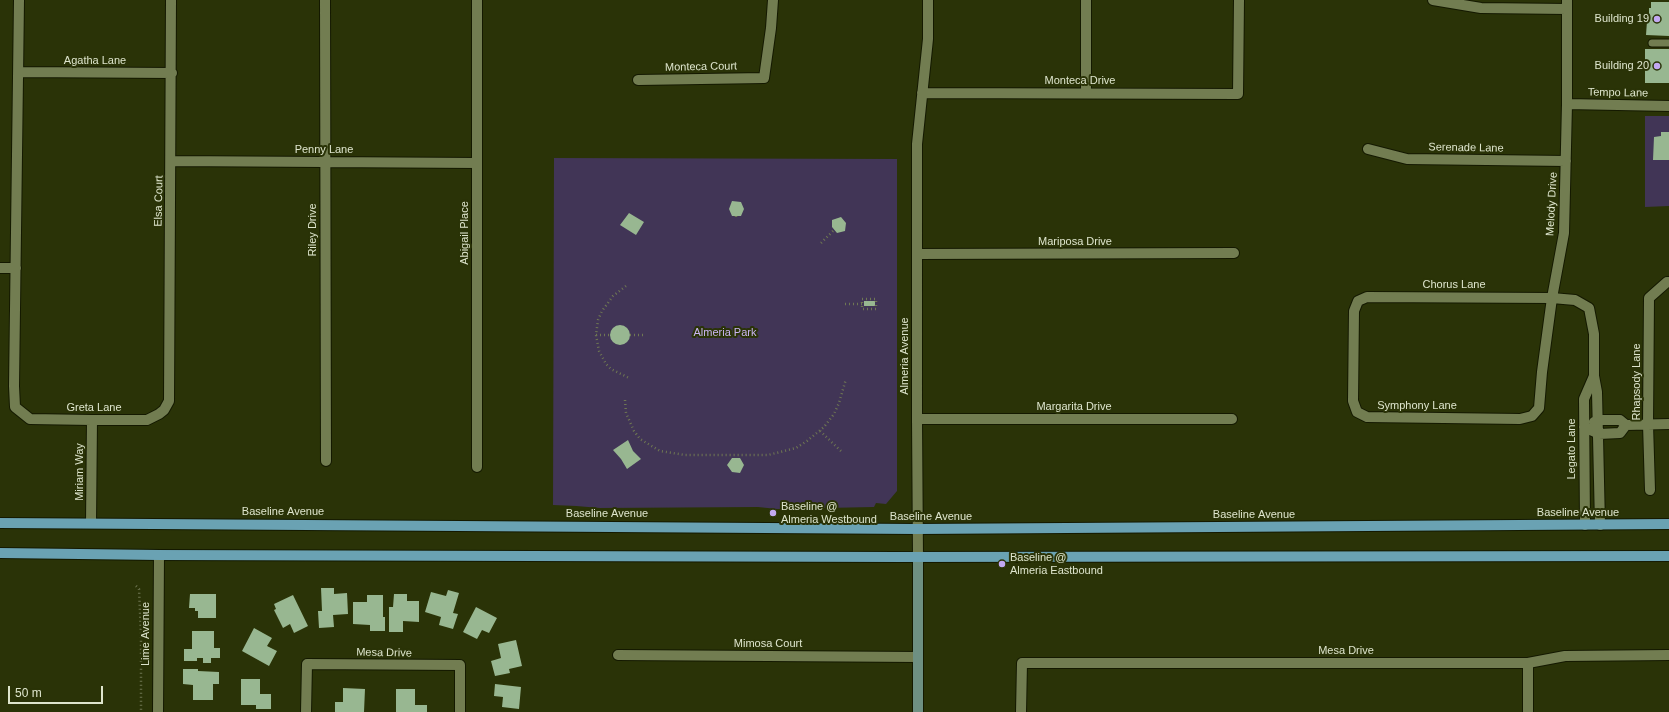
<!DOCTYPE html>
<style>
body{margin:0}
#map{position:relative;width:1669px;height:712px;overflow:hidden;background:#2a3307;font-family:Arial,sans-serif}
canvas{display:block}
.scale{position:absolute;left:8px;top:686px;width:95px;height:18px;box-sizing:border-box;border:2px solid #dee5cd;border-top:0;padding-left:5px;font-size:12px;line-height:14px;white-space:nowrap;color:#dee5cd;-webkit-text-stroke:3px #2a3307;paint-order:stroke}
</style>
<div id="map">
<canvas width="1669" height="712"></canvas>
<div class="scale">50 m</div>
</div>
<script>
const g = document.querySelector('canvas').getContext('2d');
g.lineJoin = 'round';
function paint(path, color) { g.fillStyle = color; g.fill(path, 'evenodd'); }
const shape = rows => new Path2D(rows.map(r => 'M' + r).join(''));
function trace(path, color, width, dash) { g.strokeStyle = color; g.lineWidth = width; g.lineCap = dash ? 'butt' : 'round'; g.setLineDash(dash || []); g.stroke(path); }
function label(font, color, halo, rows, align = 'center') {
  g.font = font + ' Arial,sans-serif'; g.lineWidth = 4; g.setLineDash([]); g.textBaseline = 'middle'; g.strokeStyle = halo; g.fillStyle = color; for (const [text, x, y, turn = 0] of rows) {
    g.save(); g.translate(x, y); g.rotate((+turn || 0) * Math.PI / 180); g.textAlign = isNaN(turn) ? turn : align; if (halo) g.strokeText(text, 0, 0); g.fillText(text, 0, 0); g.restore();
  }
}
paint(shape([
 [1645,116,1669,116,1669,206,1645,207],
 [554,158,897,159,897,491,886,504,876,503,874,507,777,509,758,507,600,508,576,506,553,505]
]), '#413556');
paint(shape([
 [1651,2,1669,2,1669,36,1646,35,1647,21,1645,17,1649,17,1649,8,1651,8],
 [1645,49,1669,49,1669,83,1645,83],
 [1661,132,1669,132,1669,160,1653,160,1654,137,1661,136],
 [732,201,741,202,744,209,741,216,732,216,729,209],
 [629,213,644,222,636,235,620,225],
 [841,217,846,223,845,231,837,233,832,227,832,220],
 [864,301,875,301,875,306,864,306],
 '610 335a10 10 0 1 1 20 0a10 10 0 1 1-20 0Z',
 [628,440,633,451,641,459,627,469,621,459,613,450],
 [732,458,740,458,744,465,740,473,732,472,727,465],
 [321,588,334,588,334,594,347,593,348,614,333,615,334,627,319,628,318,611,322,611],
 [448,590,459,593,453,613,458,614,453,629,439,625,441,617,425,612,431,592,446,596],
 [190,594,216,594,216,618,198,618,198,611,195,611,195,608,189,608],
 [394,594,407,594,407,601,419,601,419,622,403,621,403,632,389,632,389,607,393,607],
 [293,595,308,626,294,633,290,624,283,628,274,610,276,609,274,604],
 [367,595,383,595,383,617,385,617,385,631,370,631,370,625,353,624,353,602,367,602],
 [476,607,497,618,489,633,482,630,477,639,463,632],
 [254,628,272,638,267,646,277,651,269,666,242,651],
 [192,631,214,631,214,648,220,648,220,658,211,658,211,663,203,663,203,658,197,658,197,661,184,661,184,649,192,649],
 [516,640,522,666,509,669,510,673,495,676,491,661,501,658,498,644],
 [183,669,198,669,198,671,219,672,219,684,213,684,213,700,193,700,193,685,183,684],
 [241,679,260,679,260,694,271,694,271,709,256,709,256,705,241,705],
 [495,684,521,687,519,709,502,707,503,697,494,696],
 [343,688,365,689,364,712,335,712,335,702,343,702],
 [396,689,415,689,415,705,427,705,427,712,396,712]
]), '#98b791');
const lane = shape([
 [1652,43,1669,43]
]);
const street = shape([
 [19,0,14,386,15,407,30,419,92,420,147,420,159,414,164,410,169,401,171,0],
 [325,0,326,461],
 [477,0,477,467],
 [1433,0,1481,8,1567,9],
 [1567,0,1567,104,1564,233,1552,298,1542,372,1539,408,1532,416,1520,419,1367,417,1357,412,1353,401,1354,311,1358,301,1367,297,1552,298,1575,300,1589,308,1594,334,1594,376,1597,392,1600,525],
 [19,72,172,73],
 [638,80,764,78,771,28,773,0],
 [922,93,1238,94,1239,0],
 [1086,93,1086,0],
 [1567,104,1669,106],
 [1368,149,1407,159,1566,161],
 [171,161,477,163],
 [917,254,1234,253],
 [0,268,16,268],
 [917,419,1232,419],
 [1594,422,1598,420,1620,420,1626,425,1669,424],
 [1584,427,1599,434,1620,433,1626,425],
 [1650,490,1648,424,1649,298,1667,282,1669,282],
 [91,523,92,420],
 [1585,525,1584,399,1594,376],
 [918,557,917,419,917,144,928,39,928,0],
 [618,655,918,657],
 [158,712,159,555],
 [306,712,307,664,460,665,460,712],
 [1021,712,1022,663,1528,663,1565,656,1669,655],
 [1528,712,1528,663]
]);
const secondary = shape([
 [918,712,918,557]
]);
const primary = shape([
 [0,523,917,529,1669,524],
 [0,553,159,555,897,557,1669,556]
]);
trace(lane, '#141900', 9);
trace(street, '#141900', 12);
trace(secondary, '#141900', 12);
trace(primary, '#141900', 12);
trace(shape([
 [736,216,736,219],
 [821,243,834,230],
 [626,286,613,296,602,311,598,320,596,335,599,351,606,364,611,369,629,378],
 [862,299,876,299,876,309,862,309,862,299],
 [845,304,862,304],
 [596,335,610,335],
 [630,335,645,335],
 [625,400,626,413,634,431,640,439,660,451,685,455,768,455,796,448,807,441,824,427,834,414,839,403,846,379],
 [820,431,841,451],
 [136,586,139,589,141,634,141,712]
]), '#6f7753', 2.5, [1, 3]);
trace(lane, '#727d51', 7);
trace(street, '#727d51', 10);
trace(secondary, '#6e9082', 10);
trace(primary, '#6aa2b3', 10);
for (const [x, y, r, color] of [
 [1657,19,4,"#c2a8f2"],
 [1657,66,4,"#c2a8f2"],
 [773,513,4,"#c2a8f2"],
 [1002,564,4,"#c2a8f2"]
]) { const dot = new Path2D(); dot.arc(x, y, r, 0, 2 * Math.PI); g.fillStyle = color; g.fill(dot); trace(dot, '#2a3307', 1.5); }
label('11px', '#dee5cd', '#2a3307', [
 ["Building 19",1649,19],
 ["Building 20",1649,66],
 ["Baseline @",781,507,"left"],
 ["Almeria Westbound",781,520,"left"],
 ["Baseline @",1010,558,"left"],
 ["Almeria Eastbound",1010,571,"left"]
], 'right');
label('11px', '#dee5cd', '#2a3307', [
 ["Agatha Lane",95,61],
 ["Monteca Court",701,67,-1],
 ["Monteca Drive",1080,81],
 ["Tempo Lane",1618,93,1],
 ["Serenade Lane",1466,148,1],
 ["Penny Lane",324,150],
 ["Elsa Court",159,201,-89],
 ["Melody Drive",1552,204,-87],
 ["Riley Drive",313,230,-90],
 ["Abigail Place",465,233,-90],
 ["Mariposa Drive",1075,242],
 ["Chorus Lane",1454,285],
 ["Almeria Avenue",905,356,-90],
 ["Rhapsody Lane",1637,382,-90],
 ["Symphony Lane",1417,406],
 ["Margarita Drive",1074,407],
 ["Greta Lane",94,408],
 ["Legato Lane",1572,449,-90],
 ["Miriam Way",80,472,-90],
 ["Baseline Avenue",283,512],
 ["Baseline Avenue",1578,513],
 ["Baseline Avenue",607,514],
 ["Baseline Avenue",1254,515],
 ["Baseline Avenue",931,517],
 ["Lime Avenue",146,634,-90],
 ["Mimosa Court",768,644],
 ["Mesa Drive",1346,651],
 ["Mesa Drive",384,653,1]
]);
label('11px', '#cab5f3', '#2a3307', [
 ["Almeria Park",725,333]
]);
</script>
